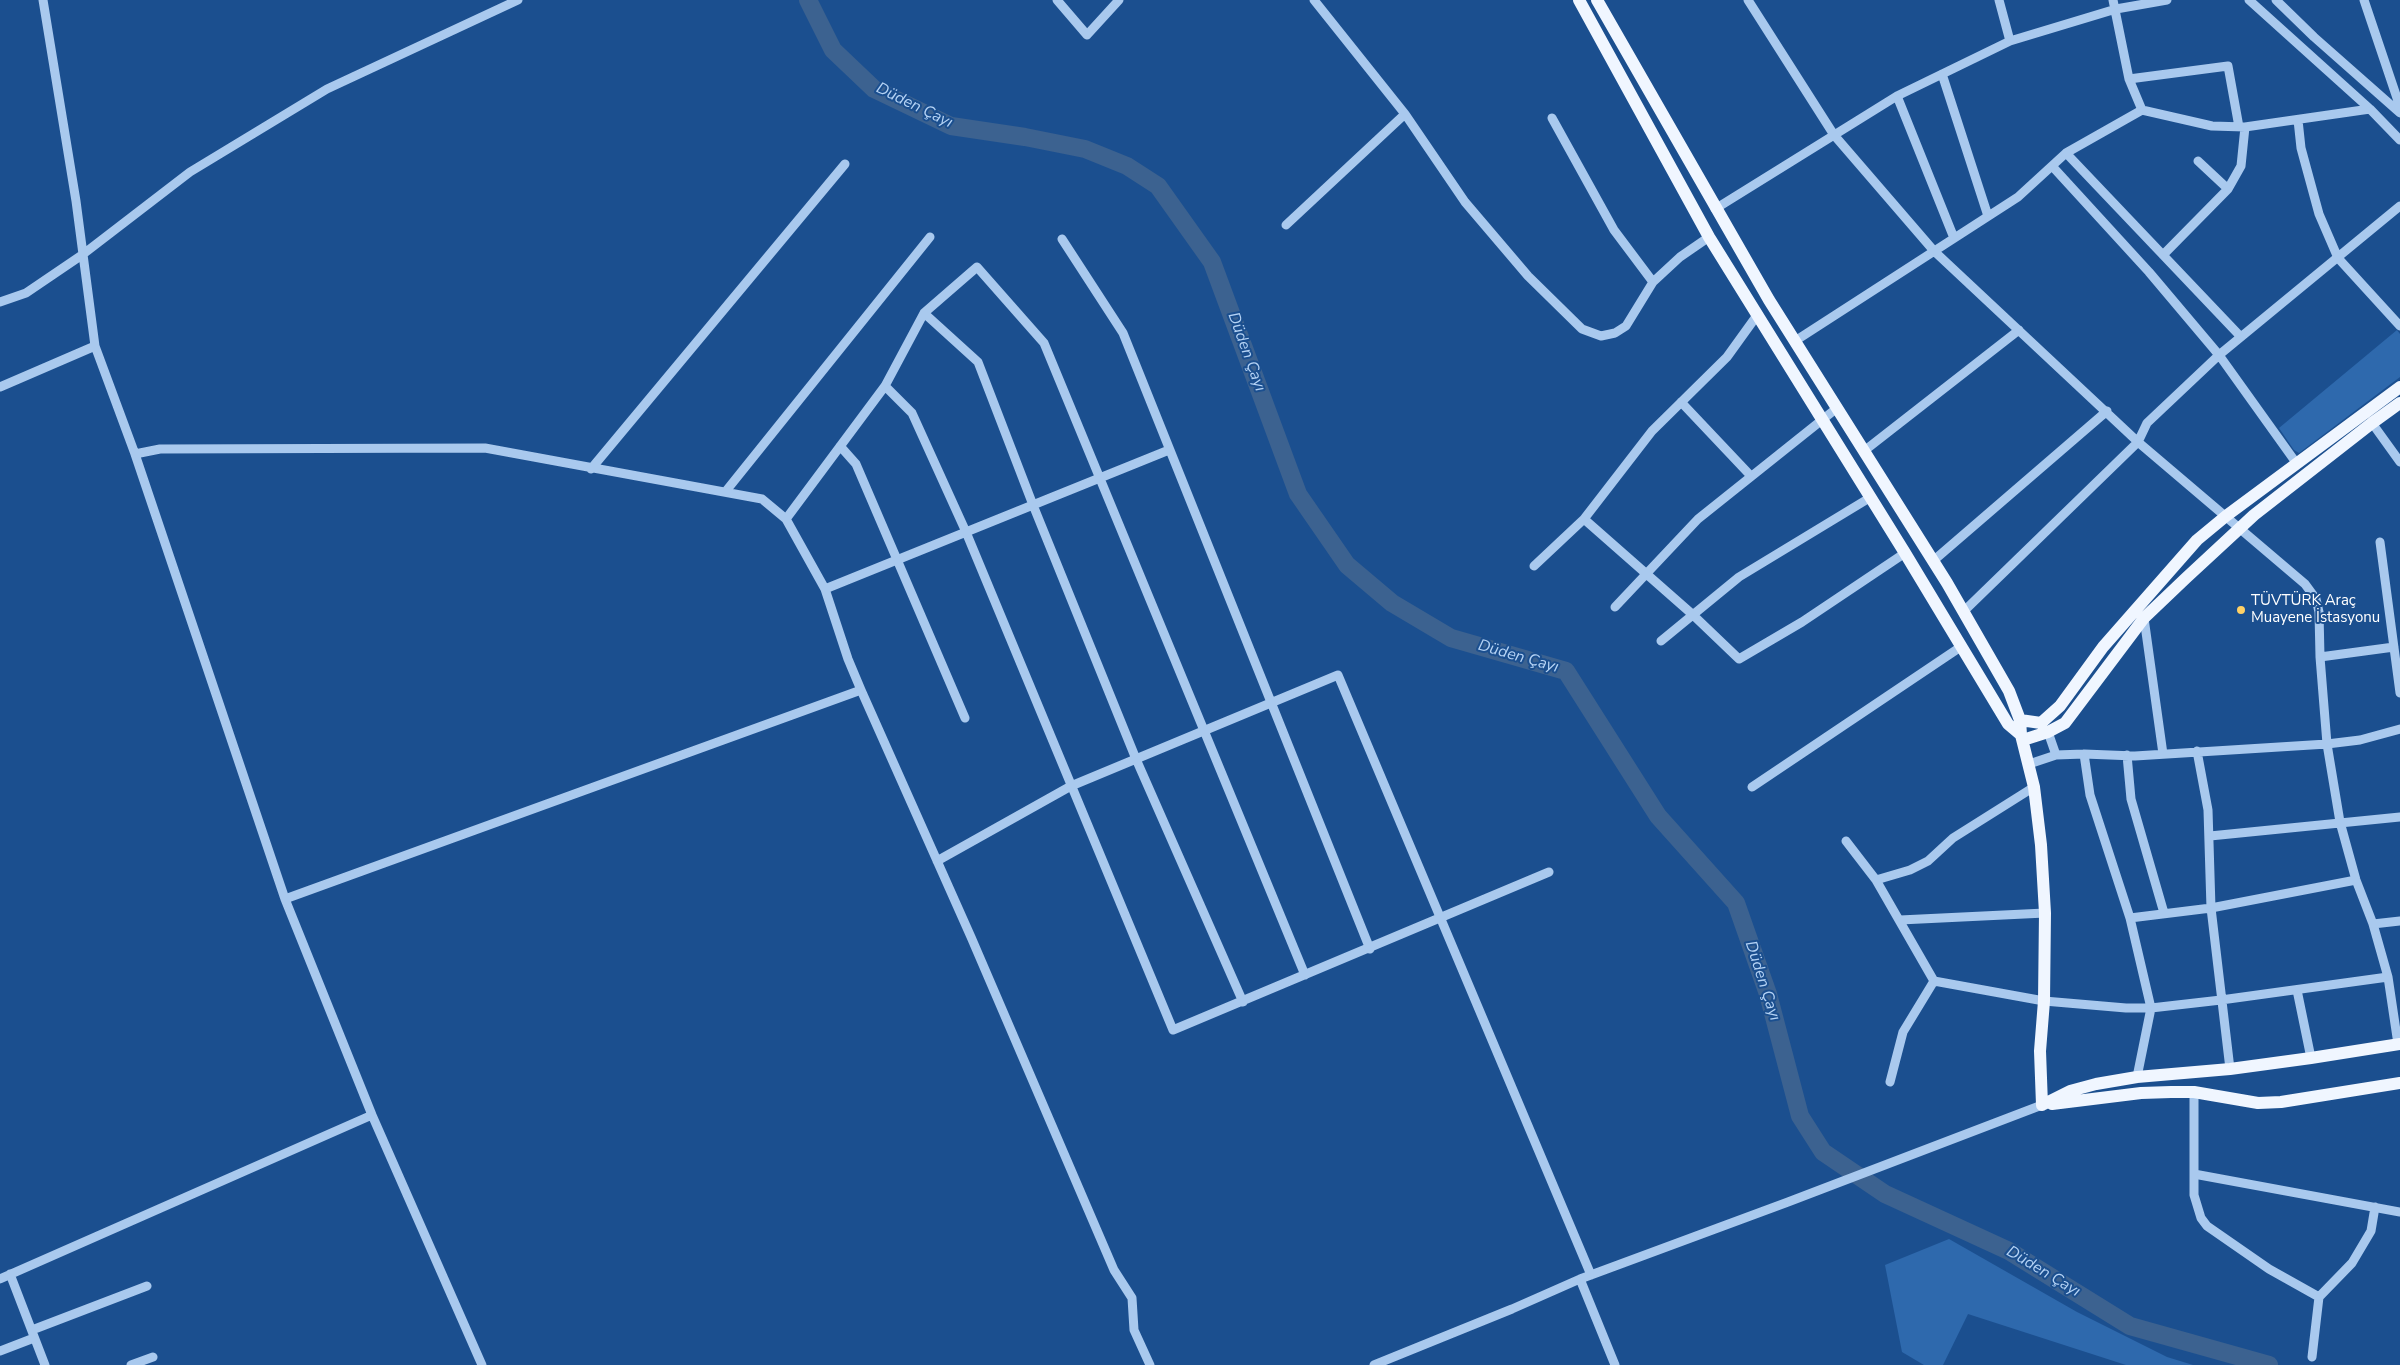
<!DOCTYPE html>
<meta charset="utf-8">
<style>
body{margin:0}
canvas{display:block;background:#1b4f8f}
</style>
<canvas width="2400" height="1365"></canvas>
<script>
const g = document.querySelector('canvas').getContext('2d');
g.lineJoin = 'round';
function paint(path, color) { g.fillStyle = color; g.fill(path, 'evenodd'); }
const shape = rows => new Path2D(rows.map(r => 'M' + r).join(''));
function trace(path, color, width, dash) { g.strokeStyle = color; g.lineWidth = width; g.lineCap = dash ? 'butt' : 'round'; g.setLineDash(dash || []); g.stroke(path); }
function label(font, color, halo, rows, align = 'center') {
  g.font = font + ' "Nunito Sans",sans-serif'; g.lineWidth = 4; g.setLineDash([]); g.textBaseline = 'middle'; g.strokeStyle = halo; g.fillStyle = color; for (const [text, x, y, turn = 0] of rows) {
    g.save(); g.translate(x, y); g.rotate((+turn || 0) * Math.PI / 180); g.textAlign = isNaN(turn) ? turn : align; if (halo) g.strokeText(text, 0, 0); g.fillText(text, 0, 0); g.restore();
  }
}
paint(shape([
 [2397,330,2400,334,2400,377,2299,453,2294,450,2279,428],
 [1949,1239,2077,1312,2167,1357,2193,1365,2126,1365,1968,1314,1943,1365,1924,1365,1902,1352,1885,1265]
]), '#2e69ad');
trace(shape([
 [808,0,833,50,874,89,951,126,1025,137,1085,149,1127,166,1158,186,1212,262,1298,494,1347,565,1392,603,1451,638,1566,671,1658,816,1736,903,1768,994,1800,1116,1823,1152,1885,1194,2009,1251,2130,1326,2269,1365]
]), '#3c6290', 18);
trace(shape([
 [43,0,76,201,95,346,135,454,285,899,372,1115,482,1365],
 [1057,0,1087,35,1119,0],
 [1314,0,1405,114,1465,202,1528,276,1582,329,1601,336,1615,333,1626,326,1653,282,1680,257,1709,237],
 [1748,0,1834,135,1934,251,2138,442,2305,584,2316,599,2319,612,2320,657,2327,744,2340,822,2356,880,2373,924,2388,977,2398,1044],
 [2113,0,2129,79,2142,110],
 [2249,0,2370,109,2400,140],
 [2276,0,2314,37,2400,113],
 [2364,0,2399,104],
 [2010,41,2116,9,2167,0],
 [1942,74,1988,216],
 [2129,79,2228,66,2239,127],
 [1897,96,1954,238],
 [1552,118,1614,230,1653,282],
 [2298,120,2301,148,2319,214,2338,258,2400,326],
 [2066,153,2241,337],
 [2198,161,2228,189],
 [2052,166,2149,272,2219,355,2297,464],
 [1715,209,1897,96,2010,41,1999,0],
 [1286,225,1405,114],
 [1062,239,1123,333,1370,949],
 [2163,255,2228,189,2241,166,2245,127],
 [0,302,26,293,82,255,190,172,327,89,518,0],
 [924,313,978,362,1033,505,1136,759,1243,1002],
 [1795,341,2018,197,2066,153,2142,110,2212,126,2245,127,2370,109],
 [885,386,912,413,966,532,1173,1030,1549,872],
 [0,387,95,346],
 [1681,402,1750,475],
 [2372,423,2400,462],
 [840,446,856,464,965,718],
 [1864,451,2019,330],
 [135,454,160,449,485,448,762,499,786,519,825,589,848,659,861,690,971,937,1114,1270,1132,1298,1134,1330,1150,1365],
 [591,469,845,164],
 [726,491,930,237],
 [786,519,885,386,924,313,977,267,1044,343,1305,975],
 [1584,519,1692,614,1739,659,1802,622,1905,553],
 [2380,542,2400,693],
 [1933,561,2107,411],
 [1534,566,1584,519,1652,431,1727,357,1758,314],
 [825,589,1169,450],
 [1615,607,1698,519,1837,408],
 [1963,612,2138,442,2147,423,2219,355,2400,206],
 [2144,618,2163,754],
 [1661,641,1739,577,1871,497],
 [2320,657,2394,647],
 [2048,732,2056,755],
 [2197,751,2208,810,2211,908,2230,1069],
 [2084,754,2090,795,2130,918,2151,1008,2137,1077],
 [2127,755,2131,799,2164,913],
 [2029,764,2056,755,2084,754,2135,756,2327,744,2360,740,2400,729],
 [1752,787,1962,646],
 [2210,836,2400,817],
 [1846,841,1876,880,1934,981],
 [937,861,1071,786,1338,675,1591,1275],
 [1876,880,1910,870,1928,861,1953,838,2034,787],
 [285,899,861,690],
 [2130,918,2211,908,2356,880],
 [1900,920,2045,913],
 [2373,924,2400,921],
 [2297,990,2311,1058],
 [1890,1082,1903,1032,1934,981,2044,1001,2126,1008,2151,1008,2221,1000,2388,977],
 [2194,1092,2194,1195,2201,1218,2207,1226,2269,1269,2319,1297,2352,1263,2371,1231,2375,1207],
 [2194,1174,2400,1212],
 [10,1274,45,1365],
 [0,1279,372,1115],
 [1580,1279,1788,1202,2042,1105],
 [32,1330,147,1286],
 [0,1351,34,1338],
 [2312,1357,2319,1297],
 [131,1365,153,1357],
 [1374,1365,1512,1309,1580,1279,1615,1365]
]), '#a9c9ee', 9);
trace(shape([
 [1579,0,1709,237,1905,553,2008,724,2021,735],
 [1597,0,1769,300,1947,583,2009,691,2020,720,2021,735,2034,787,2041,845,2045,913,2044,1001,2040,1051,2042,1105],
 [2020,720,2041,723,2060,706,2103,647,2197,540,2226,516,2400,387],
 [2023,740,2048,732,2065,723,2144,618,2186,578,2254,515,2372,423,2400,403],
 [2052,1104,2141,1093,2171,1092,2194,1092,2258,1103,2281,1102,2400,1083],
 [2042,1105,2070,1091,2096,1084,2137,1077,2230,1069,2311,1058,2400,1044]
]), '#f0f6ff', 12);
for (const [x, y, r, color] of [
 [2241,610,5,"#ffd166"]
]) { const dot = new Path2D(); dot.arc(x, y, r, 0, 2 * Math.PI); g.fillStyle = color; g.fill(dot); trace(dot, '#1b4f8f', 2); }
label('15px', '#fff', '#1b4f8f', [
 ["TÜVTÜRK Araç",2251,601],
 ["Muayene İstasyonu",2251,618]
], 'left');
label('italic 16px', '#b5d3f5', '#1b4f8f', [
 ["Düden Çayı",914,106,26],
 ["Düden Çayı",1246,352,70],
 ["Düden Çayı",1518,657,16],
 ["Düden Çayı",1762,981,72],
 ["Düden Çayı",2043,1272,31]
]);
</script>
